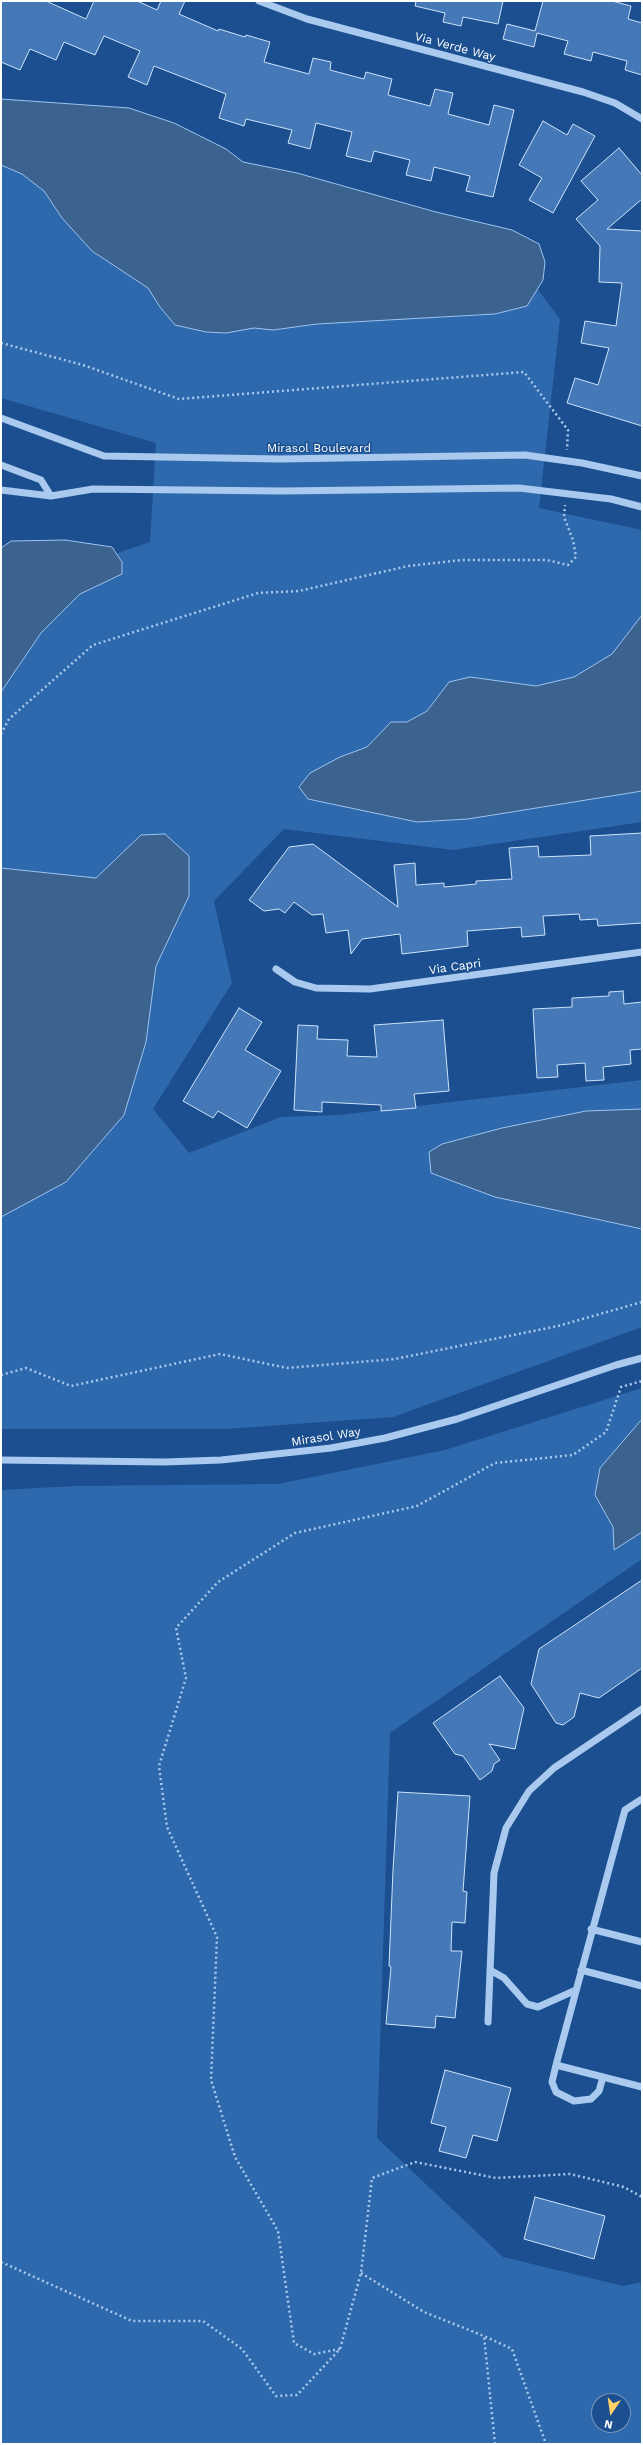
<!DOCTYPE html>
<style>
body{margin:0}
#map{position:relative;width:643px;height:2445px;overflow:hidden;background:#1b4f8f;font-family:"Work Sans",sans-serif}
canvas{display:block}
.frame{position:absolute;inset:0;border:2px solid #fff;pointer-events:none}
.north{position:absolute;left:591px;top:2393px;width:40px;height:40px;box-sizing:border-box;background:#1b4f8f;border:1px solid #7695bc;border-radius:50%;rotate:193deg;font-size:11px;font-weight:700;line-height:16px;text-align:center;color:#fff}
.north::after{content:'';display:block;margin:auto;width:14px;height:18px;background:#ffd166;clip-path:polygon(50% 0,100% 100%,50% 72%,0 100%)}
</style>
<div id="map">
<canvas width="643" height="2445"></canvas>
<div class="frame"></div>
<div class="north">N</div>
</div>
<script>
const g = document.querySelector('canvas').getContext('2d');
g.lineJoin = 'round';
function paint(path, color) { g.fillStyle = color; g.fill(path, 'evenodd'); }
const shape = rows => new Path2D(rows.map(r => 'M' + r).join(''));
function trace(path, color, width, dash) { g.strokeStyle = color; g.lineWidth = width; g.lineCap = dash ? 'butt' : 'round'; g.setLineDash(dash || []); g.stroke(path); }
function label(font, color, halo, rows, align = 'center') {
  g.font = font + ' "Work Sans",sans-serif'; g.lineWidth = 3; g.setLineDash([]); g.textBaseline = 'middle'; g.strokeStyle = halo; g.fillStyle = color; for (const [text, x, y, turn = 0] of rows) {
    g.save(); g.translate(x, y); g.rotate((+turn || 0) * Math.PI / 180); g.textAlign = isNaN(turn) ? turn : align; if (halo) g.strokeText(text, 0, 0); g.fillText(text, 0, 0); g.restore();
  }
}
paint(shape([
 [1,126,523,270,560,319,539,508,642,530,642,822,453,850,284,829,214,901,232,983,153,1109,189,1153,281,1117,339,1115,642,1080,642,1327,393,1417,226,1429,1,1429,1,669,83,565,150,542,156,443,1,398],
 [642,1388,642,1559,390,1733,377,2138,503,2257,623,2286,642,2282,642,2444,1,2444,1,1490,75,1486,278,1484,445,1450],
 [599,2401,623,2401,623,2425,599,2425]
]), '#2e69ad');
const water = shape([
 [1,99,129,108,174,123,226,149,243,162,297,173,436,212,512,230,539,244,545,262,543,280,527,306,495,314,317,324,273,330,254,328,226,333,206,332,175,325,160,307,148,288,92,251,62,218,44,191,22,174,1,165,1,99],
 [65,540,112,547,122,562,122,574,80,594,41,633,1,692,1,548,11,541,65,540],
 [642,615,642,791,468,819,417,822,308,799,299,787,310,773,340,757,367,747,391,722,407,722,427,711,449,682,470,677,536,686,574,677,612,654,642,615],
 [165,834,189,856,189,896,156,966,146,1042,124,1115,66,1182,1,1217,1,868,96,878,141,835,165,834],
 [642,1109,642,1229,495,1197,431,1173,429,1152,442,1144,502,1128,586,1111,642,1109],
 [642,1419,642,1532,614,1550,613,1527,595,1495,600,1468,642,1419]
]);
paint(water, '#3c6290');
trace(water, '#9cc4f0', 1);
const building = shape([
 [1,1,46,1,86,19,94,1,137,1,157,10,161,1,185,1,179,14,218,31,219,29,245,37,246,35,270,42,264,62,309,74,313,58,331,62,330,70,364,79,366,72,392,79,388,95,430,106,435,89,453,93,448,114,489,125,494,105,514,110,493,197,466,191,470,176,434,167,431,181,406,175,410,160,374,151,371,162,346,156,352,132,316,123,310,149,288,143,292,130,246,119,244,126,219,118,226,94,154,66,147,85,128,77,140,51,104,36,95,55,64,42,56,60,30,49,20,70,1,62,1,1],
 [416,1,503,1,498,24,463,17,461,26,443,22,445,13,415,6,416,1],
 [543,1,612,1,631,6,628,19,642,23,642,75,625,70,627,61,593,52,591,61,564,54,568,41,537,33,534,47,503,39,507,24,535,31,543,1],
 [543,121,567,135,573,124,595,136,553,213,529,200,542,178,519,165,543,121],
 [619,148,642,175,642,199,607,229,642,231,642,426,567,403,575,378,598,385,609,348,581,343,585,321,616,326,622,283,599,282,600,246,576,219,598,200,581,181,619,148],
 [642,833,642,923,598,926,597,919,580,920,579,914,543,916,545,935,522,937,521,927,467,931,468,946,402,954,400,934,362,939,351,954,348,930,326,933,323,914,312,915,294,902,285,913,279,909,264,911,249,900,289,847,313,844,398,907,394,865,415,863,416,885,444,883,444,887,476,884,476,881,512,879,509,848,538,846,539,857,591,855,590,836,642,833],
 [623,991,624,1004,642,1002,642,1049,630,1050,631,1064,603,1067,604,1080,586,1081,585,1063,557,1065,558,1077,537,1078,533,1009,572,1007,572,998,609,996,609,992,623,991],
 [239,1008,262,1022,245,1050,281,1071,247,1128,218,1111,213,1118,183,1101,239,1008],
 [443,1020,449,1091,414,1094,416,1108,381,1111,381,1105,322,1102,322,1112,294,1110,298,1025,318,1026,317,1039,348,1040,347,1056,377,1057,374,1025,443,1020],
 [642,1580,642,1668,599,1698,580,1693,574,1717,563,1725,556,1723,531,1684,539,1649,642,1580],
 [500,1676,524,1708,515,1749,489,1744,500,1760,494,1764,492,1771,480,1780,463,1756,455,1754,433,1723,500,1676],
 [398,1792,470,1796,463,1891,467,1892,465,1923,452,1922,451,1951,462,1951,455,2018,436,2016,435,2028,386,2024,391,1967,389,1966,393,1870,398,1792],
 [445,2070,511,2088,497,2141,473,2135,466,2158,439,2151,446,2127,431,2123,445,2070],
 [535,2197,605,2216,594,2259,524,2239,535,2197]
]);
paint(building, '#4478b7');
trace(building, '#cfe3fa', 1);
trace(shape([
 [1,343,83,365,179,399,524,372,568,430,567,450],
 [1,734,9,719,93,645,258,593,299,591,408,566,462,560,547,560,568,565,576,557,573,540,564,517,565,505],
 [1,1375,26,1368,71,1386,220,1354,287,1368,395,1359,558,1326,642,1302],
 [1,2262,132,2321,203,2321,242,2349,276,2396,297,2395,340,2349,361,2273,372,2178,415,2162,496,2178,570,2174,624,2187,642,2197],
 [361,2273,424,2312,484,2336],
 [340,2349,314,2354,294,2343,278,2231,235,2157,211,2080,217,1937,167,1827,159,1766,186,1678,176,1628,218,1582,295,1533,417,1506,495,1463,573,1455,606,1432,621,1387,642,1381],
 [495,2444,484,2336,512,2349,546,2444]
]), '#a9c9ee', 2.5, [2, 3]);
trace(shape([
 [259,1,307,19,583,92,615,103,642,119],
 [1,418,104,456,280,459,525,455,582,463,642,476],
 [1,465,41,480,51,496],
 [1,490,51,496,93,489,282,491,519,488,611,499,642,507],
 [276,969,295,982,316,988,370,989,642,952],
 [1,1460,165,1462,221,1460,331,1448,385,1438,457,1419,616,1365,642,1358],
 [642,1799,625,1810,556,2065,642,2087],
 [591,1929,642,1942],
 [490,1970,504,1978,527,2004,538,2007,576,1990],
 [581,1970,642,1986],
 [488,2022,494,1873,506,1828,529,1791,554,1768,642,1709],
 [556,2065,552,2082,556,2092,574,2101,591,2099,599,2091,603,2077]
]), '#a9c9ee', 7);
label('12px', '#fff', '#1b4f8f', [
 ["Via Verde Way",455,47,15],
 ["Mirasol Boulevard",319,448],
 ["Via Capri",455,967,-8],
 ["Mirasol Way",326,1437,-9]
]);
</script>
